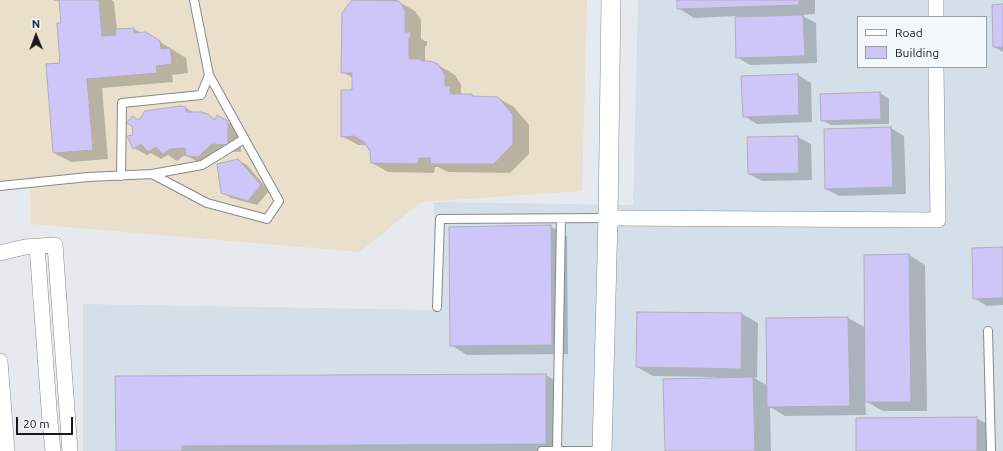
<!DOCTYPE html>
<style>
body{margin:0}
#map{position:relative;width:1003px;height:451px;overflow:hidden;background:#e6eaef;font-family:Ubuntu,sans-serif}
canvas{display:block}
.legend{position:absolute;left:857px;top:16px;width:130px;height:52px;box-sizing:border-box;background:#f3f8fd;border:1px solid #9b9fa2;margin:0;padding:5px 7px;list-style:none;font-size:12px;color:#17191a}
.legend li{display:flex;align-items:center;gap:8px;height:20px}
.legend b{width:20px;border:1px solid #9b9fa2}
.north{position:absolute;left:16px;top:16px;width:40px;height:40px;-webkit-text-stroke:3px #f3f8fd;paint-order:stroke;rotate:359deg;font-size:11px;font-weight:700;line-height:16px;text-align:center;color:#17191a}
.north::after{content:'';display:block;margin:auto;width:14px;height:18px;background:#17191a;clip-path:polygon(50% 0,100% 100%,50% 72%,0 100%)}
.scale{position:absolute;left:16px;top:417px;width:57px;height:18px;box-sizing:border-box;border:2px solid #17191a;border-top:0;padding-left:5px;font-size:12px;line-height:14px;white-space:nowrap;color:#17191a;-webkit-text-stroke:3px #f3f8fd;paint-order:stroke}
</style>
<div id="map">
<canvas width="1003" height="451"></canvas>
<ul class="legend">
<li><b style="height:5px;background:#fff"></b>Road</li>
<li><b style="height:11px;background:#cec6f9"></b>Building</li>
</ul>
<div class="north">N</div>
<div class="scale">20 m</div>
</div>
<script>
const g = document.querySelector('canvas').getContext('2d');
g.lineJoin = 'round';
function paint(path, color) { g.fillStyle = color; g.fill(path, 'evenodd'); }
const shape = rows => new Path2D(rows.map(r => 'M' + r).join(''));
function trace(path, color, width, dash) { g.strokeStyle = color; g.lineWidth = width; g.lineCap = dash ? 'butt' : 'round'; g.setLineDash(dash || []); g.stroke(path); }
paint(shape([
 [638,0,1003,0,1003,451,83,451,83,304,436,310,434,202,633,205],
 [858,17,986,17,986,67,858,67]
]), '#d5dfea');
paint(shape([
 [0,0,587,0,582,191,421,202,360,252,31,224,30,188,0,191]
]), '#e9dfca');
paint(shape([
 [57,0,111,0,114,2,117,30,134,29,142,33,146,33,186,58,188,73,172,75,173,82,102,88,108,159,71,162,54,153,61,64,62,24,60,2],
 [355,0,396,0,415,11,421,20,421,39,427,42,427,46,425,46,425,62,438,65,455,75,461,85,461,94,463,95,471,95,476,97,498,98,514,107,529,125,529,154,510,173,448,172,438,167,435,167,434,173,388,172,372,163,371,151,367,145,358,145,342,136,353,91,353,78,342,72,352,1],
 [678,0,815,0,815,14,801,15,816,23,817,63,750,65,737,57,736,16,694,18,678,8],
 [1003,5,1003,52,994,47],
 [798,75,811,83,812,122,757,124,744,116],
 [880,93,889,99,889,124,831,125,822,120],
 [180,107,186,108,195,113,207,114,217,120,227,122,240,129,241,152,225,151,200,163,187,156,183,156,177,161,168,155,161,159,151,153,147,155,134,148,135,135,139,121],
 [891,128,904,136,906,194,839,196,826,189],
 [798,137,811,144,812,180,762,181,749,174,748,138],
 [238,160,247,165,269,191,257,205,231,198,222,192],
 [550,226,567,236,568,354,467,355,451,345],
 [1003,248,1003,305,987,306,974,298],
 [909,255,925,265,927,411,883,411,865,401,866,415,785,416,770,407,771,451,666,451,716,379,716,377,653,376,637,367,742,314,758,323,757,378,753,377,768,386,848,318,866,328,865,256],
 [546,375,562,385,562,451,117,451],
 [976,418,989,425,990,451,857,451]
]), '#0003');
const building = shape([
 [55,0,99,0,102,36,116,35,115,29,134,28,134,33,146,32,160,41,161,49,170,48,172,64,156,66,157,73,87,79,93,150,53,153,46,64,60,63,57,23,61,23,59,0,55,0],
 [352,0,399,1,405,10,405,32,411,32,411,38,409,38,409,59,421,59,421,61,430,61,438,64,445,75,445,86,450,86,450,94,472,94,472,96,498,97,513,115,513,144,494,164,430,164,431,158,419,158,418,164,371,163,370,151,364,142,354,136,341,137,341,90,352,90,352,73,341,73,342,13,352,0],
 [677,0,799,0,799,5,677,9,677,0],
 [1003,4,1003,47,993,47,992,5,1003,4],
 [803,15,805,56,736,58,735,17,803,15],
 [798,74,799,115,743,117,741,76,798,74],
 [880,92,881,119,821,121,820,94,880,92],
 [180,106,186,107,186,112,201,112,208,114,215,120,217,115,228,121,228,145,212,144,198,157,186,156,185,148,170,149,163,154,156,147,148,152,141,144,133,149,127,136,133,135,132,126,126,123,132,116,139,120,145,111,180,106],
 [891,127,893,187,825,189,824,129,891,127],
 [798,136,799,173,748,174,747,137,798,136],
 [238,159,261,185,248,201,221,193,217,164,238,159],
 [551,225,552,345,450,346,449,227,551,225],
 [1003,247,1003,298,973,299,972,248,1003,247],
 [909,254,911,402,865,402,864,255,909,254],
 [637,312,742,313,741,369,636,367,637,312],
 [848,317,850,406,767,407,766,318,848,317],
 [546,374,546,444,182,446,182,451,116,451,115,376,546,374],
 [753,377,755,451,665,451,663,379,753,377],
 [977,417,977,451,856,451,856,418,977,417]
]);
paint(building, '#cec6f9');
trace(building, '#b0afb5', 1);
const service = shape([
 [152,174,202,165,244,139],
 [121,176,122,103,201,95,209,75],
 [0,186,88,177,152,174,207,203,267,219,279,201,209,75,194,0],
 [437,307,440,219,608,218],
 [988,331,991,451],
 [542,451,602,451],
 [557,451,561,219]
]);
const minor = shape([
 [936,0,936,17],
 [608,218,938,220,936,67],
 [37,246,50,422,53,451],
 [0,253,25,247,55,245,70,451],
 [0,361,7,451]
]);
const tertiary = shape([
 [602,451,608,218,611,0]
]);
trace(service, '#85898e', 10);
trace(minor, '#85898e', 16);
trace(tertiary, '#85898e', 20);
trace(service, '#fff', 8);
trace(minor, '#fff', 15);
trace(tertiary, '#fff', 19);
</script>
